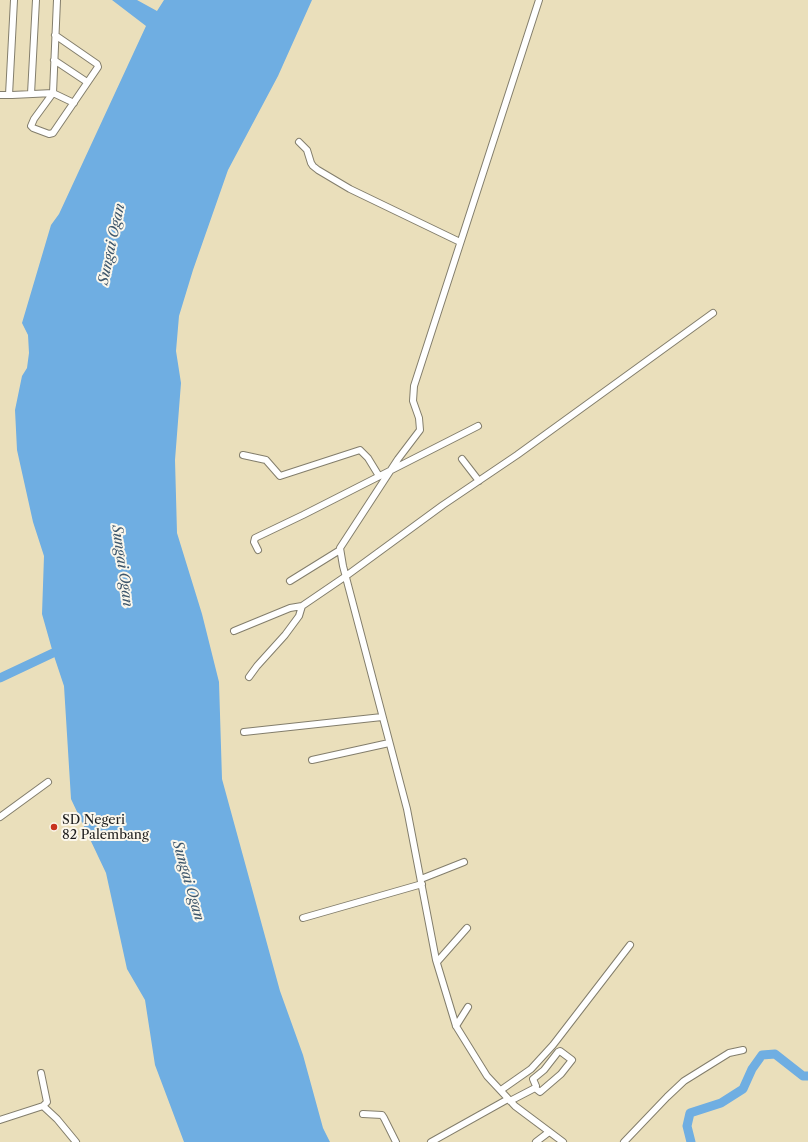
<!DOCTYPE html>
<style>
body{margin:0}
canvas{display:block;background:#eadfbb}
</style>
<canvas width="808" height="1142"></canvas>
<script>
const g = document.querySelector('canvas').getContext('2d');
g.lineJoin = 'round';
function paint(path, color) { g.fillStyle = color; g.fill(path, 'evenodd'); }
const shape = rows => new Path2D(rows.map(r => 'M' + r).join(''));
function trace(path, color, width, dash) { g.strokeStyle = color; g.lineWidth = width; g.lineCap = dash ? 'butt' : 'round'; g.setLineDash(dash || []); g.stroke(path); }
function label(font, color, halo, rows, align = 'center') {
  g.font = font + ' "Libre Caslon Text",serif'; g.lineWidth = 4; g.setLineDash([]); g.textBaseline = 'middle'; g.strokeStyle = halo; g.fillStyle = color; for (const [text, x, y, turn = 0] of rows) {
    g.save(); g.translate(x, y); g.rotate((+turn || 0) * Math.PI / 180); g.textAlign = isNaN(turn) ? turn : align; if (halo) g.strokeText(text, 0, 0); g.fillText(text, 0, 0); g.restore();
  }
}
paint(shape([
 [112,0,137,0,157,11,164,0,312,0,278,76,228,170,193,270,179,316,176,351,181,383,175,460,177,533,202,614,219,682,222,779,280,991,303,1055,323,1128,330,1142,184,1142,155,1065,145,1000,127,969,106,873,71,799,64,686,53,653,42,614,44,556,33,522,17,450,15,410,22,376,27,368,29,353,28,335,22,323,51,225,59,214,146,26]
]), '#6faee2');
trace(shape([
 [0,678,53,653],
 [691,1142,687,1126,690,1113,721,1103,743,1089,752,1069,762,1055,775,1054,803,1076,808,1076]
]), '#6faee2', 9);
const minor = shape([
 [539,0,414,386,413,401,419,418,420,430,398,459,340,548,343,566,407,809,436,960,456,1026,487,1076,515,1106,563,1142],
 [55,35,97,64,98,67,53,133,49,134,33,128,31,126,34,119,53,93,74,103],
 [54,60,87,82],
 [31,94,36,0],
 [0,95,12,95,53,93,57,0],
 [9,95,14,0],
 [299,142,307,150,311,163,313,166,318,170,350,189,460,242],
 [243,455,266,460,280,476,360,450,368,458,379,476],
 [462,459,479,481],
 [258,550,254,542,255,538,303,515,478,426],
 [290,581,340,550],
 [234,631,290,608,302,606,346,576,443,505,517,455,713,313],
 [249,677,257,666,285,635,299,616,302,606],
 [244,732,382,717],
 [312,760,389,743],
 [0,817,48,782],
 [421,879,464,862],
 [303,918,422,884],
 [437,962,467,928],
 [456,1026,468,1007],
 [41,1073,47,1102,43,1106],
 [501,1090,531,1069,553,1045,630,945],
 [510,1101,535,1088,540,1092,561,1074,572,1060,560,1051,558,1052,544,1070,533,1079,536,1086,535,1088],
 [363,1114,382,1115,384,1118,396,1142],
 [0,1120,43,1106,57,1119,76,1142],
 [431,1142,508,1099],
 [536,1142,549,1132],
 [624,1142,667,1097,684,1081,729,1053,743,1050]
]);
trace(minor, '#837e6c', 8);
trace(minor, '#fff', 6);
for (const [x, y, r, color] of [
 [54,827,4,"#c8321e"]
]) { const dot = new Path2D(); dot.arc(x, y, r, 0, 2 * Math.PI); g.fillStyle = color; g.fill(dot); trace(dot, '#fbf7ec', 1.5); }
label('13px', '#1c1c1c', '#fbf7ec', [
 ["SD Negeri",62,820],
 ["82 Palembang",62,835]
], 'left');
label('italic 14px', '#3d566b', '#fbf7ec', [
 ["Sungai Ogan",112,244,-78],
 ["Sungai Ogan",122,566,82],
 ["Sungai Ogan",188,881,74]
]);
</script>
